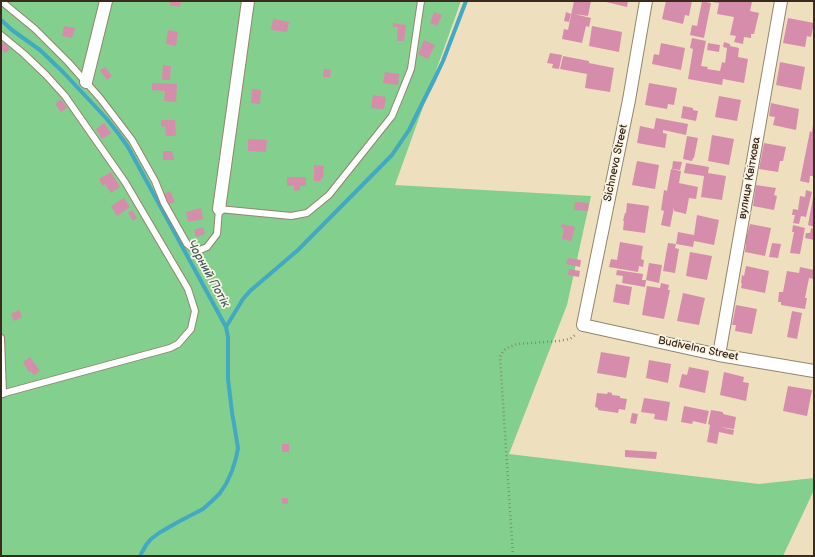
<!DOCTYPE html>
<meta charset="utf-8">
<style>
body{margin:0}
#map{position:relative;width:815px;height:557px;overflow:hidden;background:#eee0bf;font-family:"Balsamiq Sans",sans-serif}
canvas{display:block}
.frame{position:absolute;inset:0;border:2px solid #3b2a1e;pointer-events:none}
</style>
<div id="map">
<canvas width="815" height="557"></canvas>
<div class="frame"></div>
</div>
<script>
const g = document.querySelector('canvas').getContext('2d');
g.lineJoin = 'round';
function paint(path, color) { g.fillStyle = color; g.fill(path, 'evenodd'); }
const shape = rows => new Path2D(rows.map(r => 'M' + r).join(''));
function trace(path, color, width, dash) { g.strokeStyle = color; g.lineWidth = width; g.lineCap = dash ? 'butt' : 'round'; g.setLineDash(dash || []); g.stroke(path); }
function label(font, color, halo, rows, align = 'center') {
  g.font = font + ' "Balsamiq Sans",sans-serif'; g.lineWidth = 3.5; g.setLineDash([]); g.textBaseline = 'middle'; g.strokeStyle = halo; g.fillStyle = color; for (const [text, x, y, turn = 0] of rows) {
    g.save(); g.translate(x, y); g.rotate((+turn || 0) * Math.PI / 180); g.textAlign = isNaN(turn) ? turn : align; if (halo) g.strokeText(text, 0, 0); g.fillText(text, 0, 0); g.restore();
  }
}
paint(shape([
 [1,1,461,1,395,185,591,196,567,305,509,454,759,484,814,478,814,490,783,556,1,556]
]), '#83cf8d');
trace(shape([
 [1,20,12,30,40,50,63,72,106,118,118,133,128,147,226,327,228,337,228,379,232,412,238,448,236,458,232,471,226,484,220,493,212,501,203,509,178,522,159,533,151,539,146,545,140,556],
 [226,327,243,299,250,291,298,250,392,155,409,130,434,80,443,61,466,1]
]), '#43a9c3', 4);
paint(shape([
 [170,1,181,1,180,7,170,5],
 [574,1,591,1,588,16,574,14,591,18,589,27,586,26,582,43,562,39,564,29,568,30],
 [602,1,628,1,627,7],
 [666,1,692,1,689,16,685,15,683,24,662,19],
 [702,1,711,3,704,38,690,35,692,25,697,26],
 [712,1,745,1,752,2,750,11,759,13,754,34,751,34,751,38,744,37,743,44,734,42,736,36,730,35,734,17,717,14,719,3,712,2],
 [434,12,442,15,437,26,430,23],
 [566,12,571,14,569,22,564,21],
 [788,18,814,23,811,37,807,36,805,47,783,43],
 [273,19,289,22,287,32,271,30],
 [393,23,406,25,404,41,397,41,398,27,393,27],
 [64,26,75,28,72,38,62,36],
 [592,26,622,32,619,52,589,46],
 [168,30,178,32,176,46,166,44],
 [692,38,706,41,701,66,708,67,707,69,720,71,722,62,725,63,727,48,723,47,724,42,730,44,730,46,739,48,738,57,748,59,744,83,723,79,722,85,688,79,693,49,690,48],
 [424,40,435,45,428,59,418,54],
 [4,42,10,49,5,53,1,49,1,44],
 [661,43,685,48,681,70,652,64,654,54,659,55],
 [708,43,720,45,719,52,707,50],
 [550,53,562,55,559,69,552,68,553,64,547,63],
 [563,56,589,61,589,63,614,68,610,92,585,88,587,74,560,69],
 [780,62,805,67,801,90,776,85],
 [163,65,171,66,170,80,162,80],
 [105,67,112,76,107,80,100,70],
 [324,69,331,70,330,77,323,77],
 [385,72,399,74,398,85,383,83],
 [152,83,177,84,176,102,164,101,165,91,152,90],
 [649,83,677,88,674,105,668,104,667,109,645,105],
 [252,89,261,90,260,104,251,103],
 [373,95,386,97,384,109,371,108],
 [719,96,741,100,737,121,715,117],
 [61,99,67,108,61,112,55,104],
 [771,103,799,109,796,130,773,125,775,117,769,116],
 [683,106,693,108,693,110,698,111,696,121,681,118],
 [656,118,688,124,686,135,663,130,663,133,667,134,665,148,637,143,640,126,654,129],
 [161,120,175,120,176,136,166,136,165,126,161,127],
 [104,123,111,133,102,139,96,129],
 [813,125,814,176,810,176,809,183,800,181,810,131,812,132],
 [712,135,734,139,729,165,708,161],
 [687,136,698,138,694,158,693,158,692,161,683,159],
 [248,139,267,140,266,152,248,151],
 [764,143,786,147,783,161,780,161,778,172,759,169],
 [163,151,173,151,172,155,174,155,174,160,163,160],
 [637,161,659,165,655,189,632,185],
 [673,161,682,162,680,170,672,169],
 [686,163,709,167,708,173,726,176,722,200,701,197,704,176,684,173],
 [314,165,324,166,323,178,321,178,321,181,314,181],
 [671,169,681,171,679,183,698,187,696,199,689,198,686,214,674,211,674,207,670,227,661,225,664,211,661,210,664,190,667,191],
 [111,172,120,187,111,193,105,184,103,186,99,179],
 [287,177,306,177,306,186,300,186,300,190,294,191,294,186,287,186],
 [756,185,776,188,774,195,777,196,774,210,753,206],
 [806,190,812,192,806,217,801,216,799,224,793,223,795,215,792,215,793,209,798,210,800,196,805,197],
 [170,191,175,202,169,204,164,194],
 [813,197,814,197,814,227,808,225],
 [124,198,130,207,117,216,111,206],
 [575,202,589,203,588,211,574,210],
 [627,203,649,206,645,233,623,230,624,221,623,221,625,213,626,213],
 [201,208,203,219,188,222,186,212],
 [132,210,137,218,133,221,128,213],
 [697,215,719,220,714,245,694,241,693,247,676,244,678,232,694,235],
 [562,224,575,227,571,241,562,239,564,228,561,227],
 [750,224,771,228,765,256,745,252,746,244,744,243,745,235,747,235],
 [793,225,805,228,800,254,790,253,794,232,792,232],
 [203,227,205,234,196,237,194,230],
 [811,228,814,229,814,240,805,238,806,233,810,233],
 [620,242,643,246,641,259,644,260,643,267,639,266,638,272,609,267,611,259,617,260],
 [668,243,676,244,675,248,679,249,675,273,663,271],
 [772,243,781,244,778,258,769,257],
 [690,252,712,256,707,280,686,276],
 [568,258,581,260,580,267,566,264],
 [649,263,662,265,659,283,646,280],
 [746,266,769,271,765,293,741,288,742,283,741,283,742,275,744,276],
 [800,267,814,270,814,279,809,278,805,298,807,298,805,309,781,305,781,302,778,302,779,292,783,292,787,271,799,273],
 [569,269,580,271,579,277,568,275],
 [617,270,643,274,642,280,646,280,645,287,622,283,623,276,616,275],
 [661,283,669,285,668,290,670,290,664,319,642,315,647,286,660,288],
 [616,284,632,287,629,305,613,302],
 [683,293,705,298,699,325,677,321],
 [736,305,757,309,752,334,735,331,736,325,732,325],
 [19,310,22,317,14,321,11,314],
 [792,311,802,313,797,339,787,337],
 [601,352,630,357,626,378,597,373],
 [30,357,40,371,34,375,31,371,29,372,23,362],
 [649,360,671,364,668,383,646,378],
 [689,367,709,371,705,393,679,387,682,374,687,375],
 [724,372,744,377,743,382,749,383,746,401,720,395],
 [788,386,812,390,807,416,783,411],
 [608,392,612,393,612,395,620,396,620,398,627,399,625,410,619,409,618,413,598,410,598,408,595,407,597,393,607,394],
 [644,398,670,402,667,421,654,419,655,414,641,412],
 [684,406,709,411,706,424,693,421,692,424,681,422],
 [711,410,723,412,723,414,736,417,734,429,720,427,734,430,733,435,719,432,717,444,707,442,710,425,708,424],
 [632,413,638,414,636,424,630,423],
 [282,444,289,444,289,452,282,452],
 [625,450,657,452,656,459,625,457],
 [282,498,288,498,288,504,282,504]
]), '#d68dab');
const service = shape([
 [1,1,35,29,68,62,100,98,132,140,155,181,164,203,187,244,193,249,200,250,207,247,217,234,219,209,291,216,307,213,329,195,392,116,401,94,411,69,421,1],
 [1,35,24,54,46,75,65,96,125,182,188,289,195,311,191,329,178,344,170,348,1,394],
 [1,338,3,394]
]);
const minor = shape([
 [646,1,629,100,583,325,719,355,814,371],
 [86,82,106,1],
 [219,209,248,1],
 [719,355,781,1]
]);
trace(service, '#94856e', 8);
trace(minor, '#94856e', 14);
trace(shape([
 [513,556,500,357,503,351,509,347,517,344,559,341,570,339,575,335]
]), '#94856e', 2.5, [1, 3]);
trace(service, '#fff', 6);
trace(minor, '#fff', 12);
label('11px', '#3b2a1e', '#fcf5e5', [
 ["Sichneva Street",616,163,-78],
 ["вулиця Квіткова",750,178,-80],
 ["Budivelna Street",698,349,12]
]);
label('italic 12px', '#3e5d60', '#fcf5e5', [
 ["Чорний Потік",208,274,61]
]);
</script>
